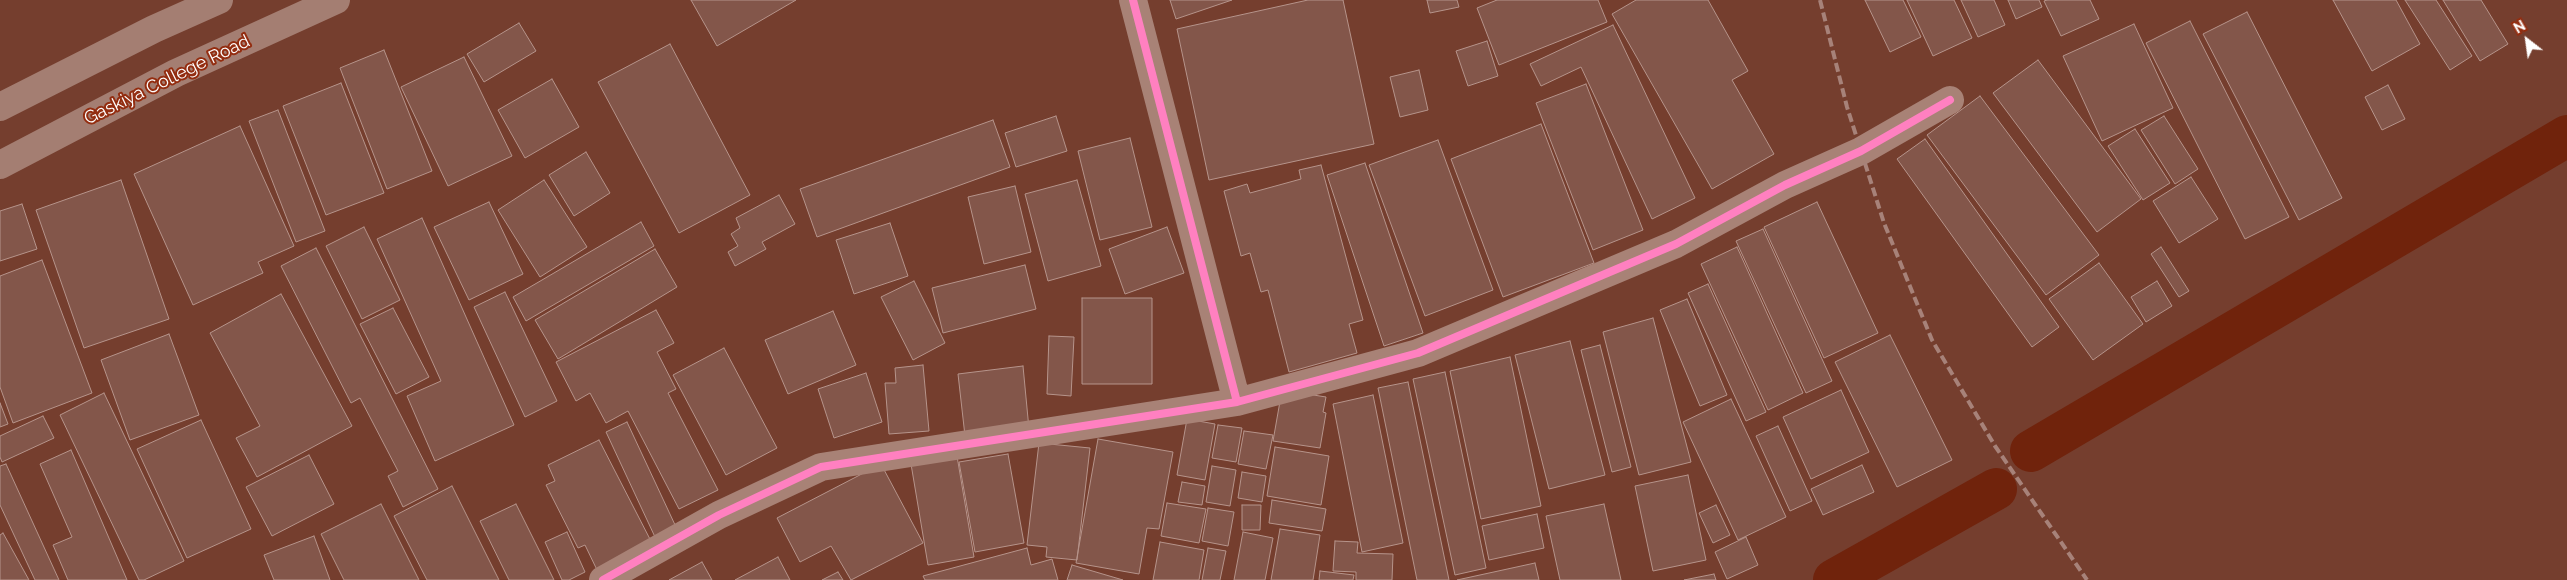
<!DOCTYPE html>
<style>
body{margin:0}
#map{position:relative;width:2567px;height:580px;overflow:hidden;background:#753e2e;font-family:Raleway,sans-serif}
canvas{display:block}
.north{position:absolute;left:2502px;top:15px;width:50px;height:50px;-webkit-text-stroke:4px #932d10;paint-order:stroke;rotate:330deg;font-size:14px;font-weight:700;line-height:20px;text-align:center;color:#fff}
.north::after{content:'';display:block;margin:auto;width:18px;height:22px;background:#fff;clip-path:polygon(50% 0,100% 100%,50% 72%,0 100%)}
</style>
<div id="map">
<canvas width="2567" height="580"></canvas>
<div class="north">N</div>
</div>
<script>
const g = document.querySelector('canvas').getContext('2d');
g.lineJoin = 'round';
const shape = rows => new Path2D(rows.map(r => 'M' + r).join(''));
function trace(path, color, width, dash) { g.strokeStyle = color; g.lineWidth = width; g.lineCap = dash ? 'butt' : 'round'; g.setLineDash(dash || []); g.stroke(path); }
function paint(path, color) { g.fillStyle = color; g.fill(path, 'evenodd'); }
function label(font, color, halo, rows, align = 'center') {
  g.font = font + ' Raleway,sans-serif'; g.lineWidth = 4; g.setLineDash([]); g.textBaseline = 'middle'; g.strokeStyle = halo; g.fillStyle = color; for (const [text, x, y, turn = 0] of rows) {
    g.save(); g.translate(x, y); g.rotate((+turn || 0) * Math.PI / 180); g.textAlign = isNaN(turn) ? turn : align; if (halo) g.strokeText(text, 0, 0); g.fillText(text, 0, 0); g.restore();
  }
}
trace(shape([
 [2031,451,2567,136],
 [1834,580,1996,489]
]), '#70230c', 42);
const building = shape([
 [691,0,796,0,717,46,691,0],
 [1170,0,1232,0,1176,19,1170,0],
 [1343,0,1374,144,1209,180,1177,29,1308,0,1343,0],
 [1427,0,1457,0,1459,7,1430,13,1427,0],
 [1497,0,1598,0,1607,22,1499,65,1477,8,1497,0],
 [1636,0,1708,0,1748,71,1732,80,1774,154,1712,189,1612,14,1636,0],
 [1865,0,1903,0,1921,37,1890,52,1865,0],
 [1907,0,1954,0,1972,38,1933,56,1907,0],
 [1961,0,1994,0,2005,25,1978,37,1961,0],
 [2008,0,2039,0,2042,7,2016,19,2008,0],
 [2047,0,2090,0,2099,19,2061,36,2044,1,2047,0],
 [2333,0,2396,0,2420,44,2372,71,2333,0],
 [2405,0,2436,0,2472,56,2450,70,2405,0],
 [2443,0,2481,0,2508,44,2480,61,2443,0],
 [2247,12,2342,198,2299,220,2203,34,2247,12],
 [2190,21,2289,217,2245,239,2146,43,2190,21],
 [519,23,536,51,484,82,467,54,519,23],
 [2134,24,2173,108,2102,141,2063,56,2134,24],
 [1613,25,1695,198,1652,219,1581,67,1541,86,1530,64,1613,25],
 [1487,41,1498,76,1468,86,1456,51,1487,41],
 [670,44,750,195,679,233,598,82,670,44],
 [384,50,432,171,387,189,340,68,384,50],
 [464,57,512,156,448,186,401,87,464,57],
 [2038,60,2141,199,2097,232,1993,93,2038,60],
 [1419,70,1428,110,1400,117,1390,77,1419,70],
 [552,79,579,127,525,158,498,110,552,79],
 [341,83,384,193,326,215,283,106,341,83],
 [1586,84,1643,230,1593,250,1536,103,1586,84],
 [2388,85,2405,119,2382,130,2365,97,2388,85],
 [1980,96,2099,255,2046,295,1927,135,1980,96],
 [278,110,325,231,296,242,249,121,278,110],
 [1056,116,1067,151,1016,167,1005,133,1056,116],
 [2164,116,2198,169,2175,184,2141,130,2164,116],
 [993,120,1010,167,817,237,800,189,993,120],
 [1541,124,1594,263,1503,297,1451,159,1541,124],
 [240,126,294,246,258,262,263,273,193,305,134,174,240,126],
 [2135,129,2170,183,2143,200,2108,146,2135,129],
 [1130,138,1152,227,1100,240,1078,151,1130,138],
 [1925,139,2059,327,2032,347,1897,159,1925,139],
 [1438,140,1493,290,1425,316,1369,165,1438,140],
 [586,152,610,193,574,216,549,175,586,152],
 [1365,163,1423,333,1384,346,1327,175,1365,163],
 [1321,165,1363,320,1349,324,1357,353,1289,372,1268,290,1261,292,1250,253,1241,256,1224,191,1247,184,1250,193,1301,179,1299,170,1321,165],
 [2191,177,2218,219,2179,243,2153,201,2191,177],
 [121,180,169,319,84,348,36,210,121,180],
 [544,180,587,247,540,277,498,210,544,180],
 [1077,180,1101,266,1048,281,1025,194,1077,180],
 [1015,186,1031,252,984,264,968,197,1015,186],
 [779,195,795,224,762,242,766,249,735,266,728,252,738,246,731,234,740,228,736,218,779,195],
 [489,202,523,274,469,300,434,227,489,202],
 [1817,202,1878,333,1824,358,1764,227,1817,202],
 [22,204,37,249,0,261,0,211,22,204],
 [422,218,514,425,435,461,407,396,441,381,377,239,422,218],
 [641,222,654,246,526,321,513,297,641,222],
 [890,223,908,276,854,294,836,240,890,223],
 [364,227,400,300,362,319,326,246,364,227],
 [1167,227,1184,273,1125,294,1109,249,1167,227],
 [1763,229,1832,381,1806,393,1736,241,1763,229],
 [1737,247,1803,393,1768,410,1701,264,1737,247],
 [2161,247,2189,291,2179,297,2151,254,2161,247],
 [316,248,438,489,403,507,388,476,398,471,360,398,351,403,281,266,316,248],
 [655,249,677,287,558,359,535,320,655,249],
 [42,260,92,393,13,423,0,387,0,276,42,260],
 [2099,263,2143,324,2093,360,2049,299,2099,263],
 [1025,265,1036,309,943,333,932,288,1025,265],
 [914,281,945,343,913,360,881,297,914,281],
 [2157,281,2172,306,2146,322,2131,297,2157,281],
 [1708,284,1766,412,1746,421,1688,293,1708,284],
 [505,292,557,401,525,417,474,307,505,292],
 [281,294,352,426,257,477,236,438,260,426,210,333,281,294],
 [1082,298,1152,298,1152,384,1082,384,1082,298],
 [1687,299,1727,395,1700,406,1660,310,1687,299],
 [393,308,429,377,396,394,360,324,393,308],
 [656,310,674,343,657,352,676,389,668,393,718,490,679,509,628,411,606,423,590,393,576,401,556,362,656,310],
 [833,311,856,365,788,394,765,340,833,311],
 [1653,318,1691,462,1639,475,1603,332,1653,318],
 [169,334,199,415,130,440,101,360,169,334],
 [1890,335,1952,460,1897,487,1835,362,1890,335],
 [1049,336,1074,337,1071,396,1047,394,1049,336],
 [1570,341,1605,475,1549,489,1515,355,1570,341],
 [1600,345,1631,467,1612,472,1581,350,1600,345],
 [724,348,777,448,726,475,673,375,724,348],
 [1510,357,1541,506,1481,519,1450,371,1510,357],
 [923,365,929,431,889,434,885,383,896,383,895,368,923,365],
 [1023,366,1029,429,965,436,958,374,1023,366],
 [1445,372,1486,568,1455,575,1413,379,1445,372],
 [866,373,882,422,834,438,818,389,866,373],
 [1408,382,1449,580,1417,580,1378,388,1408,382],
 [1282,390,1326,397,1323,412,1326,413,1320,448,1273,441,1282,390],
 [1841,390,1869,452,1811,479,1783,417,1841,390],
 [104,393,184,561,144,580,139,580,60,415,104,393],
 [1373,395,1403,543,1362,552,1333,404,1373,395],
 [1731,399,1786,517,1738,540,1683,422,1731,399],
 [0,403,8,424,0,427,0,403],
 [43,416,54,438,2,462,0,457,0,436,43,416],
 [1187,419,1215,424,1205,480,1177,475,1187,419],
 [201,420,251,529,187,558,137,449,201,420],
 [627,422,676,527,655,537,606,432,627,422],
 [1218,425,1242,428,1236,462,1212,458,1218,425],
 [1778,426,1812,501,1790,511,1756,436,1778,426],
 [1244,431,1273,435,1266,469,1238,464,1244,431],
 [1098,439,1173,452,1159,529,1147,528,1139,574,1076,563,1098,439],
 [599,440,653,545,598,572,585,545,578,548,546,485,555,481,548,465,599,440],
 [1039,443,1090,448,1077,560,1046,557,1047,547,1027,545,1039,443],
 [1275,447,1329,456,1321,505,1267,496,1275,447],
 [71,450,127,580,68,580,53,545,72,537,40,464,71,450],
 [1008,454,1024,543,975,552,959,462,1008,454],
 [309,455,334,504,272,536,246,487,309,455],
 [957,456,974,557,928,565,911,464,957,456],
 [6,464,59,580,35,580,0,505,0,466,6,464],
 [881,464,923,543,851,580,831,546,800,562,777,518,881,464],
 [1862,465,1874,492,1823,515,1811,489,1862,465],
 [1212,466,1236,470,1230,506,1206,502,1212,466],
 [1242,472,1266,476,1262,502,1238,498,1242,472],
 [1688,475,1706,560,1653,571,1635,486,1688,475],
 [1182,482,1205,486,1202,505,1178,502,1182,482],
 [452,486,499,580,427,580,394,516,452,486],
 [1272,500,1326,509,1322,531,1269,523,1272,500],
 [1167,503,1206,509,1199,543,1161,536,1167,503],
 [381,504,419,580,344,580,321,534,381,504],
 [516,504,554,580,509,580,480,521,516,504],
 [1604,504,1621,580,1560,580,1546,516,1604,504],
 [1242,505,1261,505,1260,530,1242,530,1242,505],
 [1716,505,1730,535,1713,543,1699,513,1716,505],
 [1208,508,1234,512,1228,546,1202,541,1208,508],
 [1537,514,1544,548,1489,560,1482,526,1537,514],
 [1280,529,1320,535,1313,580,1271,580,1280,529],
 [567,532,585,572,569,580,562,580,545,542,567,532],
 [1243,532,1273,538,1265,580,1234,580,1243,532],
 [3,533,29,580,0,580,0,535,3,533],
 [314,536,330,580,274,580,264,555,314,536],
 [1746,537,1758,565,1727,579,1715,552,1746,537],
 [1335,541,1358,542,1357,553,1393,554,1392,580,1356,580,1356,572,1333,571,1335,541],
 [1160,542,1204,550,1199,580,1153,580,1160,542],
 [1027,548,1031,565,1052,559,1058,580,925,580,923,576,1027,548],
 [1208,548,1226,551,1220,580,1202,580,1208,548],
 [778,557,790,580,735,580,778,557],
 [702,562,712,580,669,580,702,562],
 [1535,563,1539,580,1457,580,1535,563],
 [1072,565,1123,580,1067,580,1072,565],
 [1320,571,1354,575,1353,580,1319,580,1320,571],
 [838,572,843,580,822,580,838,572],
 [1714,574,1716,580,1684,580,1714,574]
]);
paint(building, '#83564a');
trace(building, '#b6948b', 1);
trace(shape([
 [1133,0,1237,402],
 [603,580,719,515,821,467,1237,402,1418,353,1676,244,1785,185,1861,151,1950,100]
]), '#a88276', 28);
trace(shape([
 [0,107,154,29,219,0],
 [0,165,176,73,336,0]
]), '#a47e72', 28);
trace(shape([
 [1820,0,1847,107,1884,223,1932,340,1995,446,2087,580]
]), '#a78279', 4, [9, 4]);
trace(shape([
 [1133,0,1237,402],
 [603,580,719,515,821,467,1237,402,1418,353,1676,244,1785,185,1861,151,1950,100]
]), '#ff80c0', 8);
label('18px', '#fff', '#932d10', [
 ["Gaskiya College Road",167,80,-26]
]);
</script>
